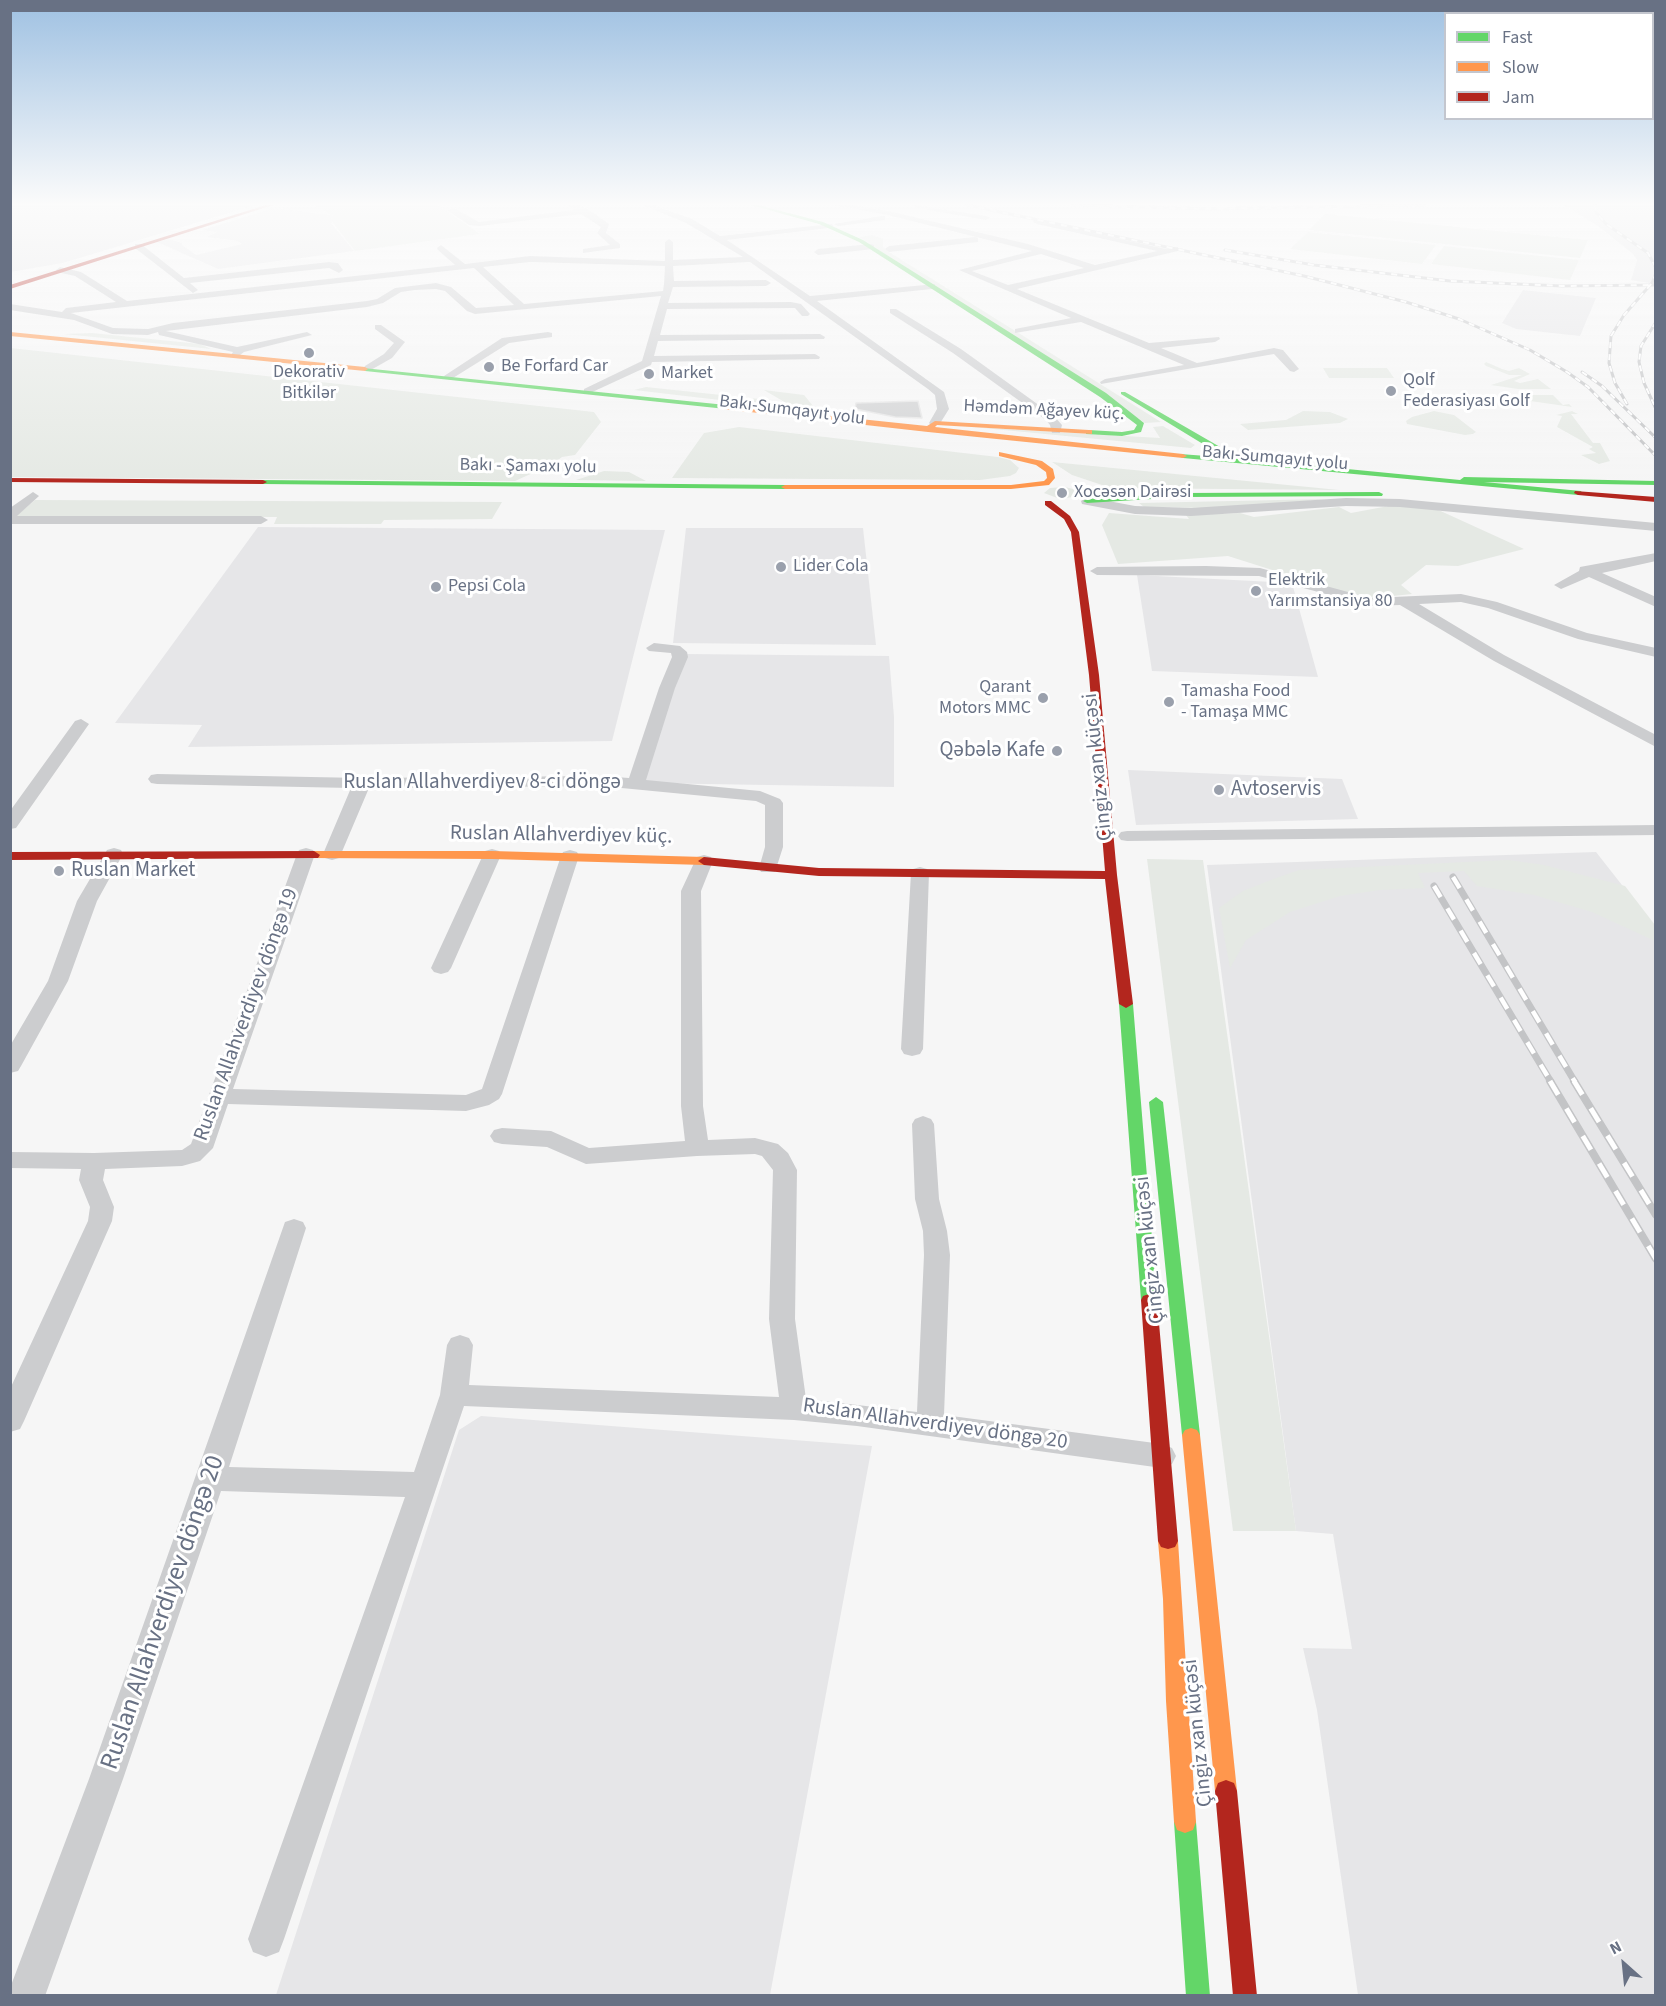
<!DOCTYPE html>
<meta charset="utf-8">
<style>
body{margin:0}
#map{position:relative;width:1666px;height:2006px;overflow:hidden;background:#f6f6f6;font-family:"Source Sans 3",sans-serif}
canvas{display:block}
.frame{position:absolute;inset:0;border:12px solid #687184;pointer-events:none}
.legend{position:absolute;left:1444px;top:12px;width:210px;height:108px;box-sizing:border-box;background:#fff;border:2px solid #c3c6ce;margin:0;padding:8px 10px;list-style:none;font-size:18px;color:#687184}
.legend li{display:flex;align-items:center;gap:12px;height:30px}
.legend b{width:30px;border:2px solid #c3c6ce}
.north{position:absolute;left:1594px;top:1934px;width:60px;height:60px;-webkit-text-stroke:4px #fff;paint-order:stroke;rotate:333deg;font-size:16px;font-weight:700;line-height:24px;text-align:center;color:#687184}
.north::after{content:'';display:block;margin:auto;width:21px;height:27px;background:#687184;clip-path:polygon(50% 0,100% 100%,50% 72%,0 100%)}
</style>
<div id="map">
<canvas width="1666" height="2006"></canvas>
<div class="frame"></div>
<ul class="legend">
<li><b style="height:8px;background:#63d668"></b>Fast</li>
<li><b style="height:8px;background:#ff974d"></b>Slow</li>
<li><b style="height:8px;background:#b3261e"></b>Jam</li>
</ul>
<div class="north">N</div>
</div>
<script>
const g = document.querySelector('canvas').getContext('2d');
g.lineJoin = 'round';
function paint(path, color) { g.fillStyle = color; g.fill(path, 'evenodd'); }
const shape = rows => new Path2D(rows.map(r => 'M' + r).join(''));
function trace(path, color, width, dash) { g.strokeStyle = color; g.lineWidth = width; g.lineCap = dash ? 'butt' : 'round'; g.setLineDash(dash || []); g.stroke(path); }
function label(font, color, halo, rows, align = 'center') {
  g.font = font + ' "Source Sans 3",sans-serif'; g.lineWidth = 6; g.setLineDash([]); g.textBaseline = 'middle'; g.strokeStyle = halo; g.fillStyle = color; for (const [text, x, y, turn = 0] of rows) {
    g.save(); g.translate(x, y); g.rotate((+turn || 0) * Math.PI / 180); g.textAlign = isNaN(turn) ? turn : align; if (halo) g.strokeText(text, 0, 0); g.fillText(text, 0, 0); g.restore();
  }
}
paint(shape([
 [11,205,255,205,63,263,11,272],
 [1564,205,1655,205,1655,284,1631,280,1637,260,1633,254,1598,226],
 [275,208,331,215,334,218,331,218,333,221,331,223,354,251,218,269,157,242,169,239,182,243,182,245,196,255,242,244,237,241,207,237,217,232,202,230],
 [1523,290,1596,298,1580,336,1516,329,1502,323],
 [258,527,665,530,612,741,188,747,202,725,115,723],
 [686,528,863,528,876,645,673,643],
 [1137,575,1292,583,1318,677,1152,671],
 [686,654,889,656,894,717,894,787,642,783],
 [1128,770,1342,779,1358,819,1136,825],
 [1596,852,1655,927,1655,1995,1358,1995,1317,1710,1303,1648,1352,1649,1333,1534,1296,1531,1207,865],
 [481,1416,872,1446,770,1995,276,1995,459,1430]
]), '#e6e6e8');
paint(shape([
 [315,205,438,205,480,234,355,251,333,223,331,218,334,217],
 [1325,214,1588,240,1580,258,1309,230],
 [1308,232,1436,245,1422,264,1290,249],
 [872,235,883,239,883,247,889,252,1161,422,1145,423,859,237],
 [1444,246,1579,260,1570,280,1431,264],
 [92,333,200,344,211,349,64,334],
 [11,348,594,412,601,422,575,455,562,457,553,464,515,481,11,477],
 [1486,362,1502,369,1509,371,1519,368,1530,374,1514,381,1520,383,1538,379,1551,389,1518,389,1491,385,1522,375,1509,375,1486,366,1484,364],
 [1323,368,1387,368,1394,378,1329,378],
 [646,387,759,399,771,406,634,390],
 [764,390,804,395,814,407,798,410],
 [1512,395,1553,395,1563,405,1569,404,1572,407,1509,398],
 [1303,411,1330,412,1348,419,1340,423,1248,430,1240,424,1286,420],
 [1434,411,1454,415,1476,432,1473,434,1465,435,1407,424,1406,421,1412,417],
 [1572,411,1578,414,1571,414,1593,443,1600,443,1610,461,1599,464,1581,455,1596,453,1589,449,1593,447,1557,427,1562,416,1556,415],
 [1163,426,1195,445,1191,448,972,427,1160,438,1153,427],
 [739,427,998,457,1010,460,1019,468,1016,473,1010,476,980,480,672,478,704,433],
 [1052,462,1339,490,1111,488,1072,475],
 [604,471,629,472,646,481,576,480],
 [1065,487,1077,490,1079,496,1060,499,1044,493,1050,488],
 [1326,499,1263,506,1202,508,1144,507,1139,503],
 [35,500,502,502,492,519,384,520,381,524,274,524,277,517,16,516],
 [1399,504,1434,508,1524,549,1458,566,1426,565,1401,585,1412,594,1364,599,1228,556,1118,564,1102,525,1109,513,1189,519,1186,515,1240,513,1254,517,1339,507,1351,513],
 [1147,859,1203,860,1296,1531,1233,1531],
 [1508,860,1544,865,1625,886,1655,925,1655,941,1592,912,1534,895,1477,886,1464,871,1418,873,1425,888,1380,890,1340,896,1290,912,1246,940,1230,968,1219,908,1243,891,1276,878,1299,870]
]), '#e5e9e4');
const building = shape([
 [918,401,922,418,895,417,855,409,856,403,918,401]
]);
paint(building, '#d1d2d3');
trace(building, '#e6e6e6', 1.5);
paint(shape([
 [568,205,577,205,588,209,609,224,606,233,620,244,620,248,583,253,583,249,610,245,597,233,601,227,581,214,479,226,469,225,447,210,454,208,479,222,574,210,568,205],
 [643,205,653,205,692,219,720,236,832,224,833,226,829,228,727,240,810,296,935,284,935,288,932,289,817,301,944,392,949,409,939,425,931,425,929,423,937,409,935,395,928,389,750,262,673,266,674,281,766,280,771,283,766,286,673,287,668,303,791,302,801,304,810,314,808,316,802,316,795,308,791,308,667,309,660,335,820,334,825,337,824,339,658,341,654,356,815,354,820,357,819,359,652,362,651,365,588,394,584,393,584,389,642,361,661,296,475,314,467,311,445,291,436,289,415,290,401,292,383,303,367,307,166,331,237,347,307,332,312,335,244,352,236,358,231,355,233,352,159,335,158,332,148,335,112,334,74,320,10,310,10,304,62,312,66,308,116,302,75,276,57,272,56,270,60,267,81,272,127,301,455,265,438,250,437,248,441,245,465,264,530,256,665,261,665,242,669,239,673,242,673,260,743,257,686,223,643,205],
 [530,262,665,266,664,284,663,291,524,304,483,267,530,262],
 [474,268,514,305,476,308,451,287,436,283,395,288,377,299,367,301,173,323,148,329,113,328,71,313,474,268],
 [835,205,851,205,888,211,1028,244,1095,265,1157,251,1037,224,1033,222,1034,220,1166,249,1178,247,1178,251,1017,289,1149,343,1219,337,1220,339,1215,342,1161,348,1197,363,1274,348,1283,350,1299,369,1294,372,1290,371,1274,354,1101,384,1100,382,1105,379,1184,365,1081,322,1015,333,1015,329,1071,318,959,270,1032,251,888,215,835,205],
 [1041,254,1084,268,1008,285,972,271,1041,254],
 [914,205,986,216,990,218,986,220,917,208,914,205],
 [882,216,885,216,885,220,838,226,834,224,882,216],
 [975,237,978,238,978,242,889,252,885,249,889,246,975,237],
 [135,244,141,244,184,278,329,262,338,263,343,270,339,273,329,268,190,283,198,290,193,293,135,248,135,244],
 [871,244,874,245,874,249,818,255,814,252,818,249,871,244],
 [890,309,896,309,961,349,1054,416,1062,425,1060,433,1052,433,1050,425,1046,420,953,353,890,313,890,309],
 [375,325,381,325,405,342,392,358,369,371,364,368,365,366,384,354,394,343,375,329,375,325],
 [548,332,552,333,552,337,509,343,453,378,445,378,444,376,502,338,548,332],
 [33,492,39,496,17,516,261,516,268,520,261,524,10,524,10,508,33,492],
 [1087,497,1135,506,1191,508,1346,498,1400,499,1656,523,1656,531,1400,507,1346,506,1191,516,1135,514,1082,504,1081,501,1087,497],
 [1656,553,1656,561,1602,573,1656,597,1656,607,1589,577,1561,589,1554,585,1579,571,1580,567,1656,553],
 [1206,566,1260,568,1370,598,1461,594,1497,602,1587,633,1656,648,1656,657,1578,639,1488,608,1461,602,1419,604,1504,655,1656,735,1656,747,1494,661,1400,605,1370,606,1259,576,1097,575,1090,571,1097,567,1206,566],
 [654,643,680,646,687,652,688,657,675,688,646,780,760,791,780,799,783,803,783,847,775,872,761,872,759,868,765,847,765,805,756,801,601,786,369,788,341,854,339,858,332,860,325,858,323,854,351,788,157,784,151,783,148,779,151,775,157,774,362,778,601,776,629,778,659,688,672,657,671,653,649,651,646,648,654,643],
 [81,719,89,724,16,828,10,829,10,811,75,721,81,719],
 [1656,825,1656,835,1127,841,1121,840,1118,836,1121,832,1127,831,1656,825],
 [114,848,121,850,123,854,97,901,68,981,21,1066,18,1071,10,1073,10,1046,48,981,77,901,107,850,114,848],
 [306,848,313,850,315,854,233,1089,466,1095,482,1089,561,856,563,852,570,850,577,852,579,856,502,1094,499,1099,489,1105,466,1111,228,1104,213,1148,200,1161,182,1166,105,1169,103,1180,114,1207,112,1221,24,1421,20,1429,10,1432,10,1389,88,1221,90,1207,79,1180,81,1169,10,1168,10,1152,94,1153,182,1150,191,1144,297,854,299,850,306,848],
 [492,849,499,851,501,855,451,968,448,972,441,974,434,972,431,968,483,855,485,851,492,849],
 [704,855,711,857,713,861,701,891,703,1106,708,1140,755,1138,778,1144,788,1153,797,1170,795,1319,806,1399,917,1412,924,1255,923,1231,915,1199,912,1124,915,1119,923,1116,931,1119,934,1124,939,1199,947,1231,950,1255,944,1415,1162,1444,1172,1448,1176,1456,1172,1464,1162,1468,857,1426,794,1420,464,1406,284,1939,279,1952,266,1957,253,1952,248,1939,405,1497,221,1491,123,1779,45,1996,10,1996,10,1988,89,1779,285,1222,294,1219,303,1222,306,1228,229,1467,414,1472,440,1395,447,1345,451,1338,460,1335,469,1338,473,1345,469,1385,779,1397,769,1319,773,1170,762,1156,755,1154,697,1156,586,1164,547,1147,502,1144,494,1142,490,1136,494,1130,502,1128,551,1131,589,1148,685,1141,681,1106,681,891,695,861,697,857,704,855],
 [920,867,927,869,929,873,923,1049,920,1054,912,1056,904,1054,901,1049,911,873,913,869,920,867]
]), '#cccdcf');
paint(shape([
 [751,205,758,205,823,222,863,240,1106,393,1144,423,1141,432,1122,436,1086,434,1086,430,1089,430,1122,432,1134,430,1137,425,1100,397,859,242,819,224,751,205],
 [363,368,726,405,730,407,726,409,365,371,363,368],
 [1121,392,1125,392,1227,451,1255,460,1460,480,1464,477,1656,481,1656,485,1484,482,1581,491,1582,493,1578,495,1183,458,1179,456,1180,454,1233,458,1221,455,1121,394,1121,392],
 [260,480,785,485,789,487,785,489,263,484,260,484,260,480],
 [1379,492,1383,494,1382,496,1184,497,1087,503,1083,501,1087,499,1184,493,1379,492],
 [1126,1000,1133,1004,1157,1300,1155,1304,1149,1306,1143,1304,1141,1300,1119,1004,1126,1000],
 [1156,1097,1163,1102,1200,1435,1197,1440,1191,1442,1185,1440,1182,1435,1149,1102,1156,1097],
 [1185,1811,1193,1814,1196,1822,1210,1996,1186,1996,1174,1822,1177,1814,1185,1811]
]), '#63d668');
paint(shape([
 [10,332,365,367,368,369,365,371,10,336,10,332],
 [726,405,927,426,935,421,1089,430,1092,430,1092,434,937,425,935,427,1183,454,1187,456,1183,458,928,432,723,409,723,405,726,405],
 [999,452,1042,461,1053,469,1055,478,1049,485,1011,489,785,489,781,487,785,485,1011,485,1044,481,1047,478,1046,472,1036,465,999,456,999,452],
 [314,851,492,851,704,857,710,861,704,865,492,859,310,858,308,855,314,851],
 [1191,1428,1197,1430,1200,1435,1237,1791,1234,1799,1226,1802,1218,1799,1215,1791,1182,1435,1185,1430,1191,1428],
 [1168,1533,1175,1535,1178,1541,1196,1822,1193,1830,1185,1833,1177,1830,1174,1822,1166,1701,1163,1599,1158,1541,1161,1535,1168,1533]
]), '#ff974d');
paint(shape([
 [266,205,273,205,10,289,10,285,266,205],
 [10,478,263,480,267,482,263,484,10,482,10,478],
 [1575,491,1656,497,1656,502,1578,495,1574,493,1575,491],
 [1045,501,1051,501,1070,516,1079,532,1099,675,1117,875,1133,1004,1126,1008,1119,1004,1105,879,819,876,704,865,698,861,704,857,819,868,1105,871,1089,675,1071,532,1064,519,1045,505,1045,501],
 [314,851,320,855,318,858,10,860,10,852,314,851],
 [1149,1294,1155,1296,1157,1300,1178,1541,1175,1547,1168,1549,1161,1547,1158,1541,1141,1300,1143,1296,1149,1294],
 [1226,1780,1234,1783,1237,1791,1257,1996,1233,1996,1215,1791,1218,1783,1226,1780]
]), '#b3261e');
const railFar2 = shape([
 [967,205,1304,276,1406,302,1459,319,1530,350,1567,372,1588,387,1656,456],
 [1073,205,1208,209,1424,205],
 [1595,205,1596,212,1606,224,1648,253,1656,268],
 [1225,250,1314,265,1450,281,1562,286,1656,285],
 [1656,322,1641,346,1639,362,1644,383,1656,409],
 [1582,372,1602,386,1656,438],
 [1627,404,1615,383,1609,363,1611,336,1624,315,1652,283,1656,273]
]);
const railFar1 = shape([
 [1453,877,1575,1082],
 [1434,886,1551,1082]
]);
const rail = shape([
 [1550,1081,1656,1259],
 [1574,1081,1656,1215]
]);
trace(railFar2, '#c3c4c6', 3);
trace(railFar1, '#c3c4c6', 7);
trace(rail, '#c3c4c6', 8);
trace(railFar2, '#fff', 2, [6]);
trace(railFar1, '#fff', 4.5, [13]);
trace(rail, '#fff', 5, [16]);
const sky = g.createLinearGradient(0, 0, 0, 485);
sky.addColorStop(0, '#9fc1e2');
sky.addColorStop(0.42, '#fbfbfb');
sky.addColorStop(1, '#fbfbfb00');
g.fillStyle = sky;
g.fillRect(0, 0, 1666, 485);
for (const [x, y, r, color] of [
 [309,353,6,"#9aa0ac"],
 [489,367,6,"#9aa0ac"],
 [649,374,6,"#9aa0ac"],
 [1391,391,6,"#9aa0ac"],
 [1062,493,6,"#9aa0ac"],
 [781,567,6,"#9aa0ac"],
 [436,587,6,"#9aa0ac"],
 [1256,591,6,"#9aa0ac"],
 [1043,698,6,"#9aa0ac"],
 [1169,702,6,"#9aa0ac"],
 [1057,751,6,"#9aa0ac"],
 [1219,790,6,"#9aa0ac"],
 [59,871,6,"#9aa0ac"]
]) { const dot = new Path2D(); dot.arc(x, y, r, 0, 2 * Math.PI); g.fillStyle = color; g.fill(dot); trace(dot, '#fff', 2); }
label('18px', '#687184', '#fff', [
 ["Be Forfard Car",501,367],
 ["Dekorativ",309,373,"center"],
 ["Bitkilər",309,394,"center"],
 ["Market",661,374],
 ["Qolf",1403,381],
 ["Federasiyası Golf",1403,402],
 ["Xocəsən Dairəsi",1074,493],
 ["Lider Cola",793,567],
 ["Elektrik",1268,581],
 ["Yarımstansiya 80",1268,602],
 ["Pepsi Cola",448,587],
 ["Qarant",1031,688,"right"],
 ["Motors MMC",1031,709,"right"],
 ["Tamasha Food",1181,692],
 ["- Tamaşa MMC",1181,713]
], 'left');
label('18px', '#687184', '#fff', [
 ["Bakı-Sumqayıt yolu",792,411,7],
 ["Həmdəm Ağayev küç.",1044,411,3],
 ["Bakı-Sumqayıt yolu",1275,459,5],
 ["Bakı - Şamaxı yolu",528,467,1]
]);
label('21px', '#687184', '#fff', [
 ["Qəbələ Kafe",1045,751,"right"],
 ["Avtoservis",1231,790],
 ["Ruslan Market",71,871]
], 'left');
label('21px', '#687184', '#fff', [
 ["Çingiz xan küçəsi",1099,767,-96],
 ["Ruslan Allahverdiyev 8-ci döngə",482,783],
 ["Ruslan Allahverdiyev küç.",561,836,1],
 ["Ruslan Allahverdiyev döngə 19",247,1015,-70],
 ["Çingiz xan küçəsi",1151,1250,-96],
 ["Ruslan Allahverdiyev döngə 20",935,1425,8],
 ["Çingiz xan küçəsi",1199,1733,-96]
]);
label('26px', '#687184', '#fff', [
 ["Ruslan Allahverdiyev döngə 20",164,1613,-71]
]);
</script>
